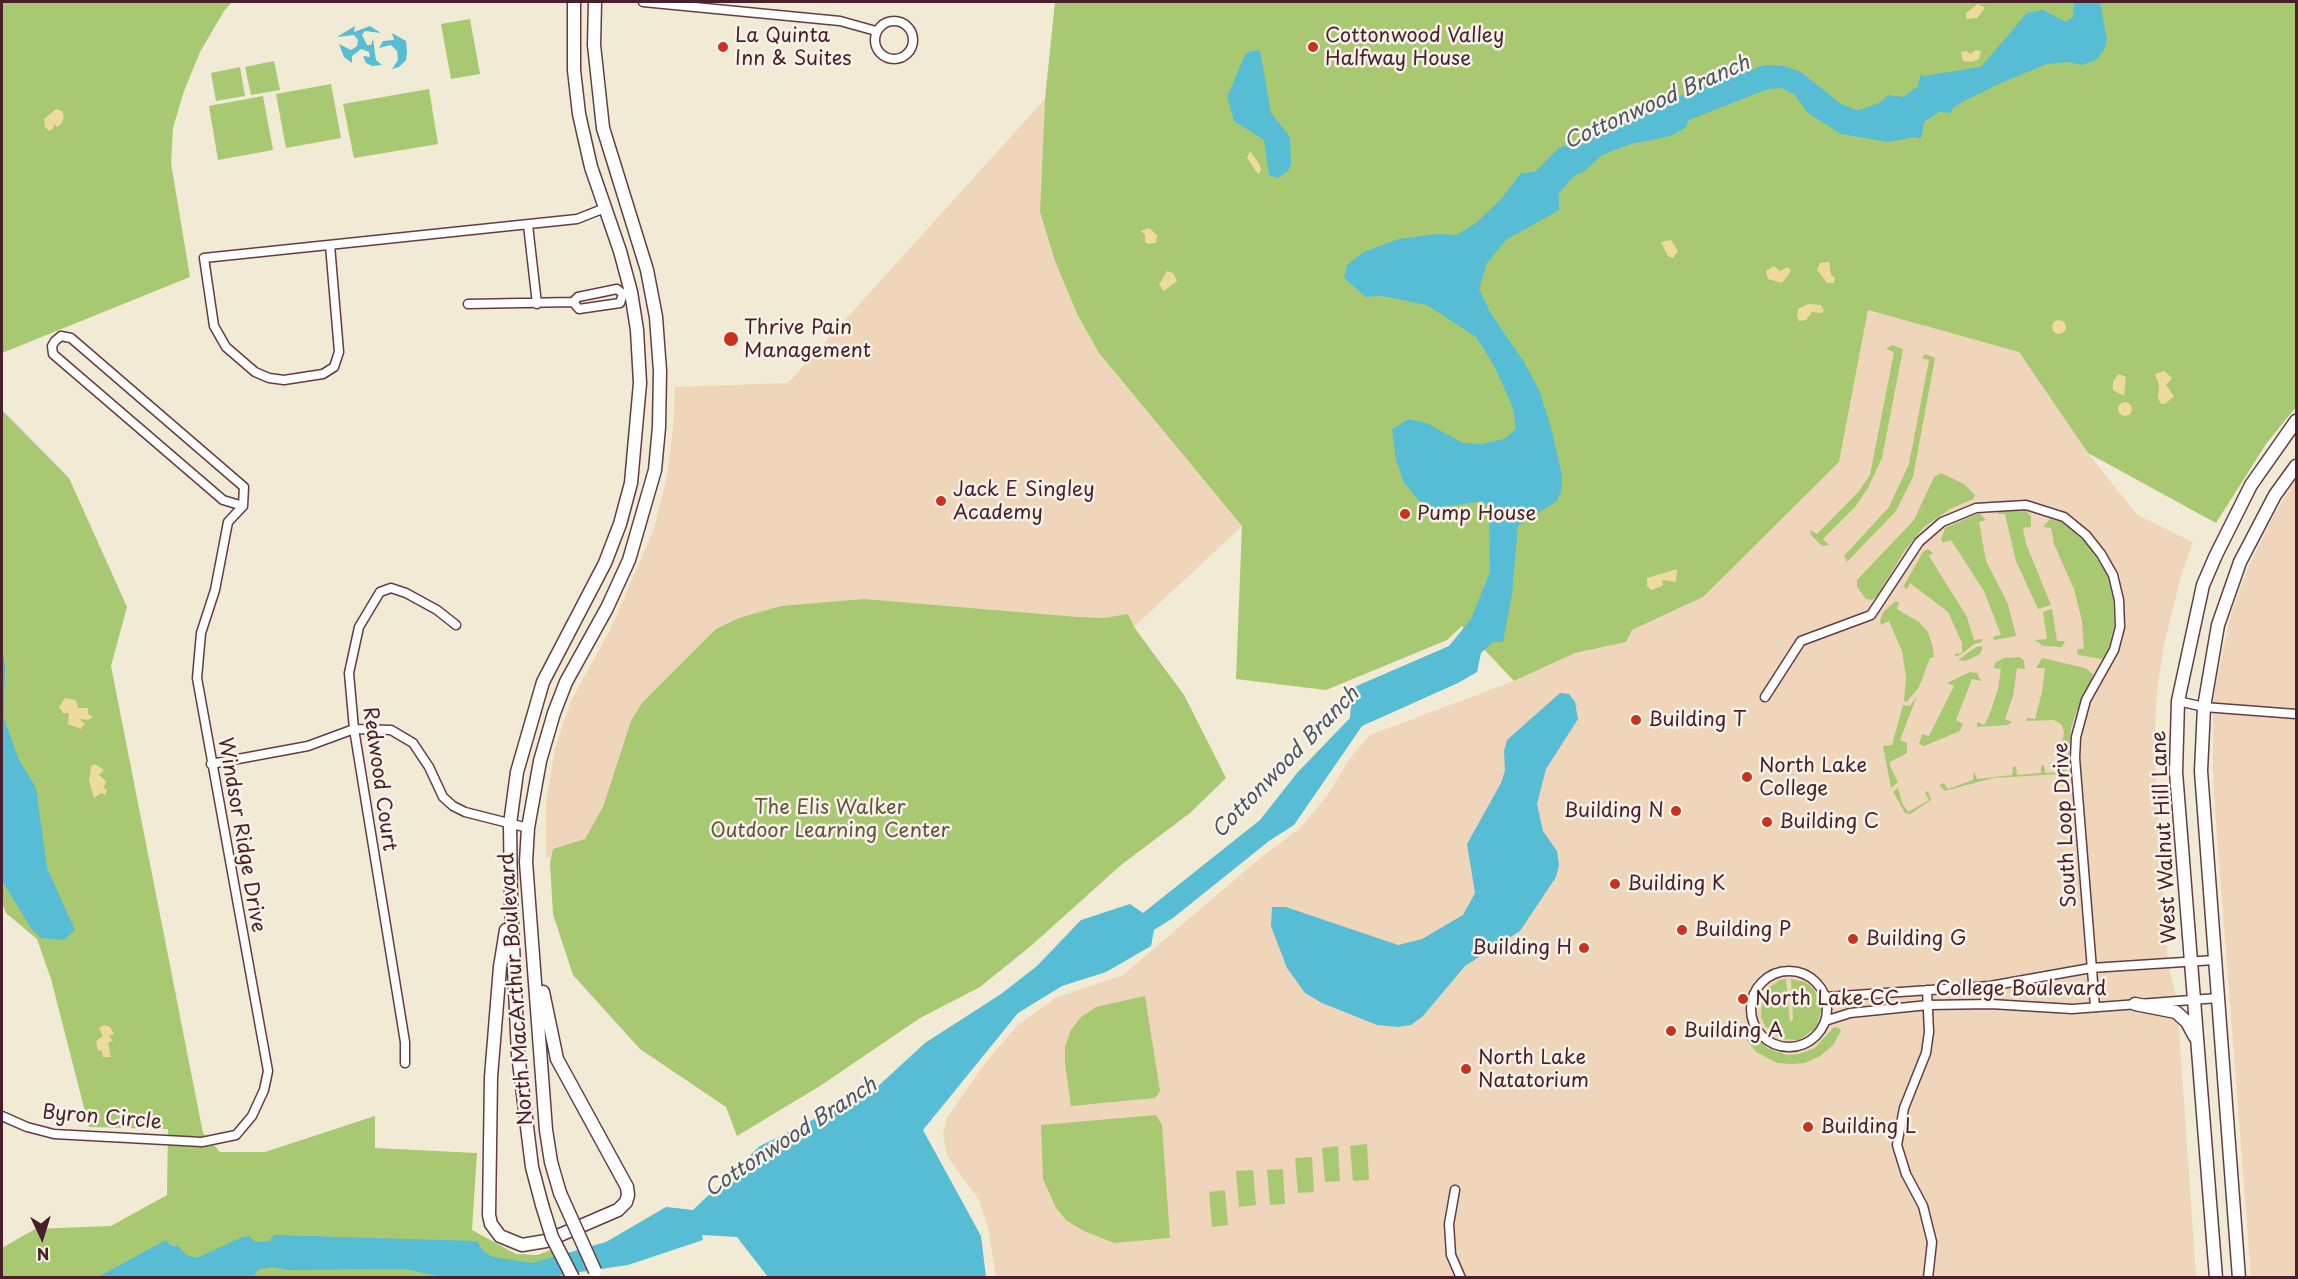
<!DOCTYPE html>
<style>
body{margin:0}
#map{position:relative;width:2298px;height:1279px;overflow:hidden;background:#f1ead5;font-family:"Playpen Sans",sans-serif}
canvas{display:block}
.frame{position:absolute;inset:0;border:3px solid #4a1f2b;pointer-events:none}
.north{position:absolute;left:12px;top:1207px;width:60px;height:60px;-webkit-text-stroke:4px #f7f3e8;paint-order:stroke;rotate:176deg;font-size:16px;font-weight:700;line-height:24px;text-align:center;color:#4a1f2b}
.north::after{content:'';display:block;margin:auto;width:21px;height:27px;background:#4a1f2b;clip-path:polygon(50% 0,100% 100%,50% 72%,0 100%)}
</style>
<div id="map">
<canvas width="2298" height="1279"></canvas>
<div class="frame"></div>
<div class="north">N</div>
</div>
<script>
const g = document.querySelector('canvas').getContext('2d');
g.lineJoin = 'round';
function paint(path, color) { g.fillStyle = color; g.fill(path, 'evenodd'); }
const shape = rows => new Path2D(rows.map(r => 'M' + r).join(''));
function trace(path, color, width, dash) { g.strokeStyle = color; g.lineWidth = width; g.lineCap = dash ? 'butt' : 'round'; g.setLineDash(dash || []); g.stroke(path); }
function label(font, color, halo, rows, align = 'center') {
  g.font = font + ' "Playpen Sans",sans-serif'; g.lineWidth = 5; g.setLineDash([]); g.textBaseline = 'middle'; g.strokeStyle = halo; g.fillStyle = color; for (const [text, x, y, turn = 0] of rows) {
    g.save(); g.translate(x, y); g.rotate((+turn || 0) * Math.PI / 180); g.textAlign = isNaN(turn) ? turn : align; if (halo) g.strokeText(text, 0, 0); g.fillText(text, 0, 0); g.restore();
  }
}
paint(shape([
 [1045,99,1040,212,1055,261,1077,314,1099,353,1242,526,1134,627,597,863,546,857,546,803,555,748,571,701,611,628,654,529,667,475,673,429,675,387,788,383],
 [1868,310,2019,352,2088,453,2137,515,2193,542,2181,576,2164,645,2157,691,2154,749,2168,965,2177,1000,2196,1277,996,1277,988,1228,979,1200,947,1156,943,1134,947,1118,985,1063,1016,1027,1055,998,1123,975,1259,859,1299,829,1327,796,1350,758,1370,735,1514,681,1575,653,1626,642,1632,630,1691,603,1839,462],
 [2296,478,2296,1277,2251,1277,2213,784,2213,700,2230,617,2249,565,2273,517]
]), '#efd6bb');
paint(shape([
 [2,2,232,2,224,11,200,52,184,91,173,128,171,163,190,277,2,353],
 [1055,2,2296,2,2296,407,2266,444,2216,523,2088,453,2019,352,1868,310,1839,462,1703,597,1632,630,1626,642,1575,653,1514,681,1462,626,1447,640,1326,690,1236,679,1242,526,1099,353,1077,314,1055,261,1040,212,1045,99],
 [470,19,480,74,451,79,441,24],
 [274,61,280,90,251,95,245,67],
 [240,67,245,96,216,101,211,73],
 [331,84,341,138,286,148,276,94],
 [429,89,438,144,354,158,343,104],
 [263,96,273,150,218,160,209,106],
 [1892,345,1903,349,1882,458,1868,488,1855,507,1823,539,1829,545,1822,546,1811,535,1810,530,1817,534,1859,491,1870,475,1894,352,1886,349],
 [1925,354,1935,358,1913,477,1896,511,1847,562,1844,556,1889,507,1909,464,1929,360,1922,358],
 [2,410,69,478,127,607,111,666,203,1133,220,1152,265,1152,375,1116,375,1148,477,1153,472,1230,516,1254,537,1255,551,1250,566,1277,2,1277,2,1248,35,1229,111,1226,167,1195,168,1129,89,1127,51,979,37,939,6,913,2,903],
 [1941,473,1964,484,1975,495,1973,499,1950,509,1924,527,1905,550,1877,596,1872,600,1866,599,1857,587,1857,580,1914,520,1934,477],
 [2017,508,2025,510,2031,516,2031,527,2023,528,2026,544,2051,605,2038,609,2016,561,2005,514,1998,514,2000,510],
 [1979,513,1986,520,1979,522,1986,561,2008,604,2016,636,1994,640,1993,637,2001,635,1984,591,1951,540,1943,543,1941,539,1945,528],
 [2050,519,2061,522,2087,543,2107,575,2113,598,2114,626,2107,655,2102,659,2078,655,2077,649,2084,649,2082,621,2074,589,2054,544,2051,528,2043,527],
 [1928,549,1933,553,1929,556,1967,617,1974,640,1982,639,1982,642,1974,644,1963,653,1958,656,1955,656,1955,654,1962,653,1962,643,1948,612,1910,583,1907,589,1903,587,1923,552],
 [864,599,1077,617,1104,618,1128,614,1134,627,1184,695,1226,778,1190,813,1121,865,1032,945,980,987,920,1018,820,1086,737,1136,726,1107,640,1049,573,975,553,914,550,863,553,849,585,839,603,807,631,721,642,703,716,629,739,618,781,606],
 [1896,601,1899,603,1897,609,1919,622,1928,632,1933,648,1934,657,1930,658,1919,687,1907,702,1904,701,1906,677,1902,651,1889,621,1881,625,1880,621,1883,612],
 [2052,609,2057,641,2065,641,2062,647,2043,646,2035,640,2047,639,2043,612],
 [1983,646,1980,654,1966,661,1958,660,1976,647],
 [2020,657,2024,661,2025,669,2017,668,2013,696,2005,719,2012,722,2008,725,1977,727,1977,722,1984,725,1989,716,1998,689,2001,669,1994,668,1995,663,2004,658],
 [2042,658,2085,668,2093,674,2092,683,2077,710,2071,728,2067,770,2060,774,1993,778,1945,791,1939,785,1944,783,1948,789,1973,780,1974,771,1977,779,2012,775,2013,767,2016,767,2017,775,2041,773,2041,766,2044,765,2045,773,2057,772,2064,733,2062,725,2054,720,2026,721,2027,718,2035,719,2042,692,2045,668,2036,668],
 [1970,672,1977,673,1981,681,1972,679,1956,720,1963,724,1960,731,1924,746,1919,744,1922,734,1929,736,1954,686,1947,683],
 [1917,696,1900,740,1907,743,1907,753,1890,762,1890,766,1898,782,1891,788,1883,746,1892,745,1903,705,1910,706],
 [1898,788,1902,803,1908,812,1929,800,1925,793,1928,791,1931,800,1910,814,1905,813,1893,792],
 [1786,979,1790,1022,1793,1020,1791,979,1805,982,1814,989,1822,1008,1816,1028,1799,1040,1780,1039,1765,1026,1761,1017,1762,998,1767,989,1780,980],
 [1145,996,1160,1091,1155,1098,1071,1106,1065,1064,1065,1047,1071,1030,1081,1017,1096,1007],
 [1747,1027,1767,1048,1787,1055,1799,1054,1815,1048,1834,1027,1839,1028,1841,1031,1833,1045,1820,1056,1805,1063,1791,1064,1777,1063,1756,1052,1741,1033,1742,1028],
 [1156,1115,1162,1125,1170,1238,1114,1243,1084,1231,1067,1221,1056,1208,1043,1179,1041,1125],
 [1367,1144,1369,1180,1353,1181,1350,1146],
 [1338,1146,1340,1181,1325,1182,1322,1148],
 [1312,1157,1314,1192,1298,1193,1295,1158],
 [1283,1169,1285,1204,1270,1205,1267,1170],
 [1253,1170,1256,1205,1239,1207,1236,1171],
 [1225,1190,1228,1225,1212,1227,1209,1192]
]), '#a8c971');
paint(shape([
 [1978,4,1985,8,1977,18,1966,19,1966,13],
 [1976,50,1981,51,1979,59,1972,62,1963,61,1961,52,1967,51,1970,54],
 [56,109,62,111,64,117,61,124,57,127,54,124,53,129,49,131,45,127,44,119],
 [1250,151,1260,165,1261,171,1258,174,1247,158],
 [1149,228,1157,235,1156,243,1148,244,1145,242,1145,235,1141,231],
 [1671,240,1678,251,1673,258,1668,256,1661,242],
 [1829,262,1831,275,1835,278,1834,283,1827,283,1817,270,1820,263],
 [1774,266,1780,271,1788,267,1791,271,1782,283,1768,279,1766,271],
 [1167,271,1173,273,1177,281,1164,291,1159,285],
 [1808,304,1821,305,1824,311,1821,313,1812,312,1806,320,1799,321,1797,316,1798,309],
 '2052 327a7 7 0 1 1 14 0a7 7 0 1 1-14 0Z',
 [2164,371,2172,378,2166,385,2174,396,2165,404,2161,404,2158,398,2159,385,2155,374],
 [2119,374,2126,377,2124,396,2113,390,2113,381],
 '2118 409a7 7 0 1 1 14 0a7 7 0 1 1-14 0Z',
 [1677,569,1676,582,1662,580,1663,585,1660,587,1651,590,1647,586,1647,578],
 [65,698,76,700,78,708,88,708,88,714,93,717,88,720,79,719,85,724,81,729,68,724,69,713,63,713,59,707],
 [95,764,104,770,99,775,106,781,104,788,107,790,105,795,101,793,94,798,89,780,91,766],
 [104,1025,110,1027,114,1034,109,1036,113,1041,108,1043,111,1057,103,1057,102,1051,98,1050,96,1041,103,1036,99,1028]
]), '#eeda9e');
paint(shape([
 [2074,2,2100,2,2107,39,2104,50,2096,60,2082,65,2068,62,2047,64,2003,82,1966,100,1954,107,1950,113,1939,112,1924,122,1921,139,1915,137,1888,142,1841,134,1808,113,1795,95,1782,88,1768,89,1689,120,1686,127,1671,136,1631,144,1602,155,1585,171,1574,176,1559,193,1559,210,1506,240,1487,263,1479,289,1490,312,1524,362,1539,390,1551,427,1562,475,1562,488,1557,501,1518,526,1512,594,1503,642,1493,642,1481,653,1477,672,1458,683,1362,726,1294,825,1269,841,1173,918,1154,930,1151,946,1106,972,1062,986,1018,1013,923,1130,981,1236,986,1277,768,1277,737,1237,702,1235,703,1240,628,1265,560,1275,560,1277,447,1278,405,1269,289,1270,273,1267,259,1269,254,1276,248,1277,96,1278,166,1240,171,1246,178,1246,186,1255,197,1258,242,1237,249,1236,255,1242,269,1241,274,1235,477,1241,483,1251,493,1257,532,1263,606,1242,666,1207,693,1210,760,1146,875,1089,925,1043,1001,994,1037,966,1081,920,1130,904,1143,913,1260,820,1297,773,1350,718,1352,688,1449,646,1471,619,1490,572,1489,510,1483,501,1431,509,1417,499,1404,482,1396,460,1392,429,1409,419,1426,423,1463,443,1482,444,1504,439,1516,429,1513,408,1495,367,1476,337,1427,305,1382,296,1366,297,1344,278,1347,265,1364,252,1399,239,1438,234,1456,235,1476,223,1502,198,1521,173,1535,172,1559,148,1580,140,1602,124,1765,65,1784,66,1801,72,1841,104,1856,110,1863,109,1881,102,1888,95,1903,97,1918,86,1921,73,1923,76,1981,67,2027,13,2043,10,2066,22,2073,17],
 [355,26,354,32,370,26,381,33,365,31,362,35,367,45,371,45,373,39,376,60,382,65,372,66,366,63,363,56,370,57,369,52,361,49,352,56,352,63,344,57,339,44,351,50,357,46,358,40,354,35,337,37],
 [392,33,406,41,407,52,406,60,399,67,392,69,398,60,397,51,391,45,379,48,383,41,394,40],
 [1260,50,1271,113,1290,137,1291,164,1288,171,1278,178,1269,175,1264,140,1234,121,1227,97,1244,57,1248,52],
 [2,648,5,665,4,718,18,758,36,788,47,868,75,930,64,940,41,938,33,931,2,881],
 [1560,693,1569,694,1575,702,1578,719,1546,769,1537,804,1543,831,1557,851,1559,865,1556,877,1520,931,1465,966,1423,1016,1411,1025,1398,1027,1377,1025,1322,1003,1305,993,1287,968,1271,926,1272,907,1286,907,1398,945,1422,939,1463,915,1475,893,1467,844,1501,783,1505,771,1504,751,1507,740]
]), '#56bdd4');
const minor = shape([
 [643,2,840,21,876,31],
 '875 40a19 19 0 1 1 38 0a19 19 0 1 1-38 0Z',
 [528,225,537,304],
 [330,245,339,352,334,367,323,374,284,380,269,378,255,372,226,347,214,326,204,258,577,219,605,208],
 [573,302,579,309,620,303,623,294],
 [468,304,573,302,578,297,617,289,623,294,631,292],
 [1765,697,1801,641,1871,615,1919,542,1942,522,1976,508,2026,505,2064,517,2086,535,2101,554,2113,575,2119,600,2120,627,2114,650,2086,700,2076,737,2075,758,2095,1007],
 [2178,701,2204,707,2296,714],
 [211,764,308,746,354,729,391,730,413,743,429,767,443,797,453,806,465,812,528,828],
 '1751 1009a38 38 0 1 1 76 0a38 38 0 1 1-76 0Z',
 [1927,990,1929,1032,1926,1053,1904,1108,1897,1145,1906,1174,1923,1206,1932,1242,1928,1278],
 [1825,997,1990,986,2091,968,2215,960],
 [1825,1021,1850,1013,1928,1005,1991,1004,2072,1009,2218,998],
 [405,1063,405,1042,354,729,349,673,359,627,380,592,391,588,406,593,437,610,456,625],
 [2,1116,27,1127,54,1134,202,1142,236,1135,252,1116,264,1090,268,1071,197,678,201,633,215,590,228,522,243,506,244,487,71,338,61,336,55,341,52,346,53,354,223,500,243,506],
 [1455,1190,1449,1224,1451,1255,1461,1278]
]);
const secondary = shape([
 [506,930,500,967,491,1077,489,1215,491,1224,500,1236,522,1245,546,1241,618,1210,626,1202,628,1195,627,1187,557,1059,543,992],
 [2135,1004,2176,1012,2187,1022,2195,1037],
 [560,1193,551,1162,546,1130,526,862,528,828,540,761,554,713,566,682,607,608,629,560,655,470,659,427,660,371,656,317,647,270,603,128,594,45,595,2],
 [542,1205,532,1167,518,1054,511,902,510,824,517,772,543,682,605,563,620,524,631,483,640,383,637,330,631,292,620,251,591,167,579,114,574,70,574,2],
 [2216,1278,2176,772,2178,701,2203,585,2216,555,2251,485,2296,421],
 [2239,1278,2201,771,2204,707,2218,625,2240,562,2275,495,2296,466]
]);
trace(minor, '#633d44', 11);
trace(secondary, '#633d44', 15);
trace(minor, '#fff', 8);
trace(secondary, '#fff', 12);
const secondaryBridge = shape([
 [560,1193,595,1271],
 [542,1205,552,1237,573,1278]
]);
trace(secondaryBridge, '#633d44', 15, []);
trace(secondaryBridge, '#fff', 12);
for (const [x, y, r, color] of [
 [723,47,6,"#c8321e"],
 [1313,47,6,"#c8321e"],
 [731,339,8,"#c8321e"],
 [941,501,6,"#c8321e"],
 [1405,514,6,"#c8321e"],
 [1636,720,6,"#c8321e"],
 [1747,777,6,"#c8321e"],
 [1676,811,6,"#c8321e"],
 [1767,822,6,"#c8321e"],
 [1615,884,6,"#c8321e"],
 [1682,930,6,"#c8321e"],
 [1853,939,6,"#c8321e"],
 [1584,948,6,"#c8321e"],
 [1743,999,6,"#c8321e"],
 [1671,1031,6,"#c8321e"],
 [1466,1069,6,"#c8321e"],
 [1808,1127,6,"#c8321e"]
]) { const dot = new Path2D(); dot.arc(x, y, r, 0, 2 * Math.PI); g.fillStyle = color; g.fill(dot); trace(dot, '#f7f3e8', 2); }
label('20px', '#4a1f2b', '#f7f3e8', [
 ["La Quinta",735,36],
 ["Inn & Suites",735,59],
 ["Cottonwood Valley",1325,36],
 ["Halfway House",1325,59],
 ["Thrive Pain",744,328],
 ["Management",744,351],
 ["Jack E Singley",953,490],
 ["Academy",953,513],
 ["Pump House",1417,514],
 ["Building T",1648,720],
 ["North Lake",1759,766],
 ["College",1759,789],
 ["Building N",1664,811,"right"],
 ["Building C",1779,822],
 ["Building K",1627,884],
 ["Building P",1694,930],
 ["Building G",1865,939],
 ["Building H",1572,948,"right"],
 ["North Lake CC",1755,999],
 ["Building A",1683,1031],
 ["North Lake",1478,1058],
 ["Natatorium",1478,1081],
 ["Building L",1820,1127]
], 'left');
label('20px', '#4a1f2b', '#f7f3e8', [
 ["Redwood Court",379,779,82],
 ["South Loop Drive",2066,825,-93],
 ["Windsor Ridge Drive",241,835,80],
 ["West Walnut Hill Lane",2165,837,-93],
 ["North MacArthur Boulevard",517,989,-94],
 ["College Boulevard",2021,989],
 ["Byron Circle",102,1118,5]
]);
label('20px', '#665240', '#f7f3e8', [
 ["The Elis Walker",830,808],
 ["Outdoor Learning Center",830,831]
]);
label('italic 21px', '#4e5666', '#f7f3e8', [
 ["Cottonwood Branch",1657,103,-24],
 ["Cottonwood Branch",1286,763,-46],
 ["Cottonwood Branch",791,1138,-33]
]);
</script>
